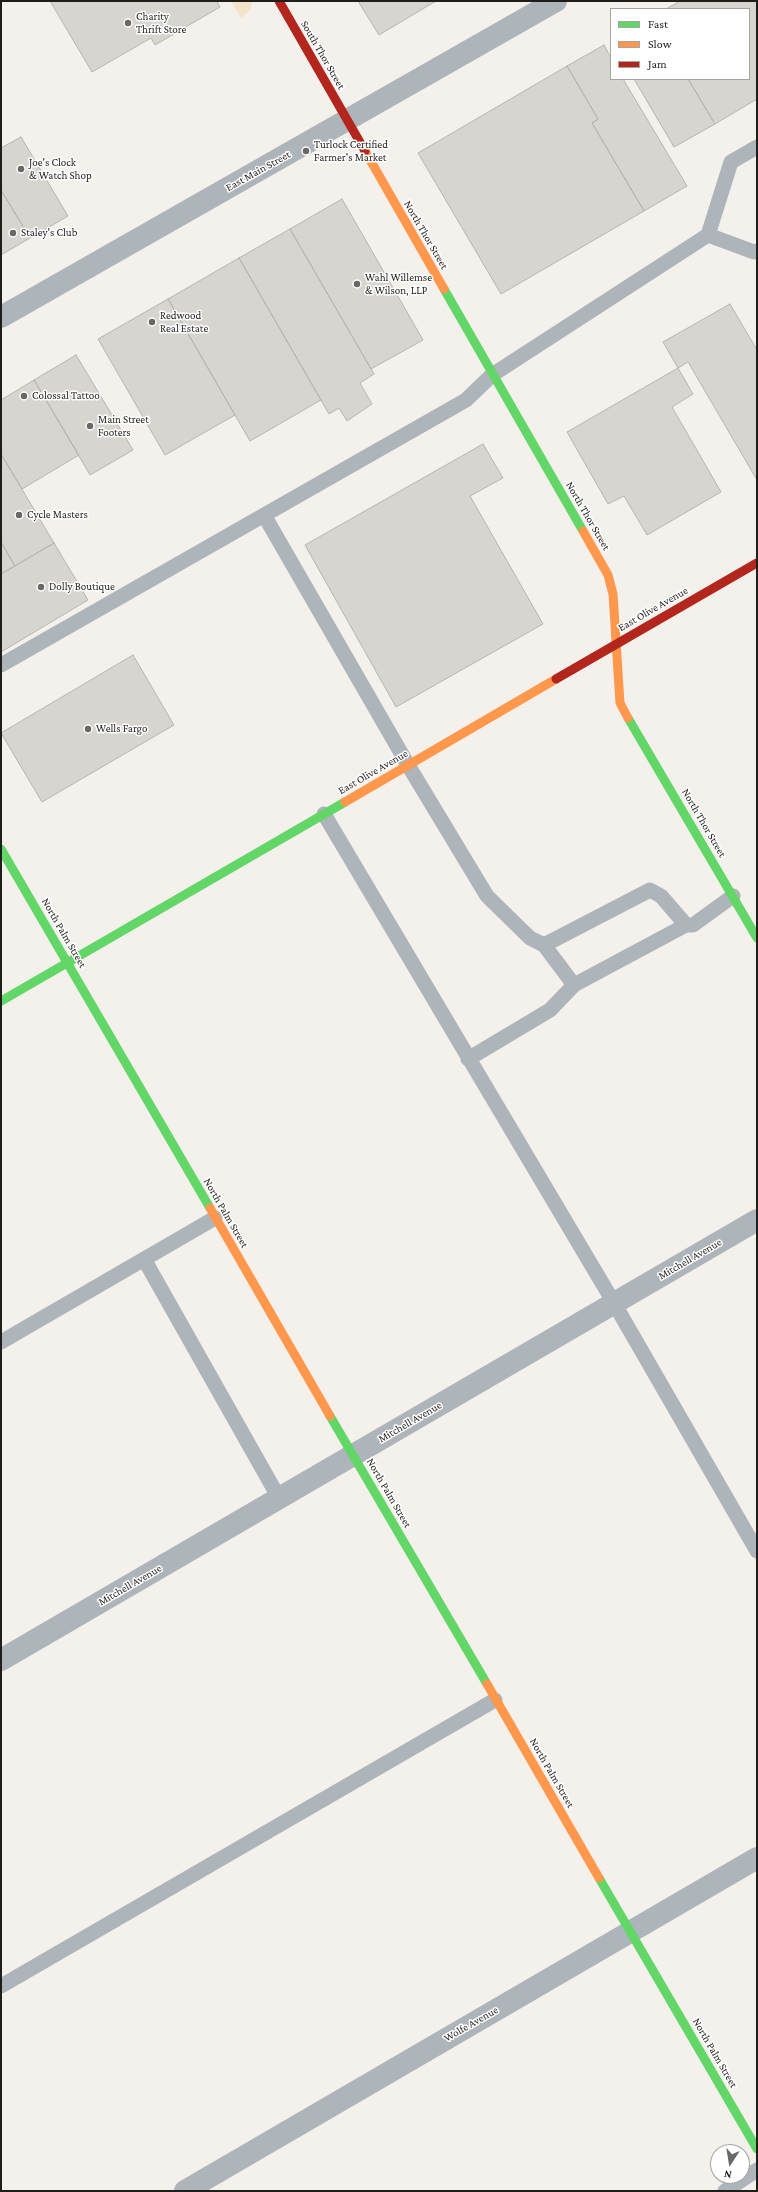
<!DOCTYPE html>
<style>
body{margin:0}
#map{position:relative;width:758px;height:2192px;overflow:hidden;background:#f4f1ec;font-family:"Crimson Pro",serif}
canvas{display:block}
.frame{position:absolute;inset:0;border:2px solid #201e1a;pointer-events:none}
.legend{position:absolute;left:610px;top:8px;width:140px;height:72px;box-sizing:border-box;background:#fff;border:1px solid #a6a5a3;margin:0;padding:5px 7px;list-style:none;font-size:12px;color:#201e1a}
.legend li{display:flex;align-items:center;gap:8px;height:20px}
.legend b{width:20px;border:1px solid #a6a5a3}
.north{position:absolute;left:710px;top:2144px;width:40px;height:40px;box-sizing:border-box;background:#fff;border:1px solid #a6a5a3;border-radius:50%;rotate:192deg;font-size:11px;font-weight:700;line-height:16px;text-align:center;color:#201e1a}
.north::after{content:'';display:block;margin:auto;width:14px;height:18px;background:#6a6864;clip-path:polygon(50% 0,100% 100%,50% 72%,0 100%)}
</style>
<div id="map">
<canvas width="758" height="2192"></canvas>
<div class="frame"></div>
<ul class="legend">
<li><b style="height:5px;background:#63d668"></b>Fast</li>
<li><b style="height:5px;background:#ff974d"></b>Slow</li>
<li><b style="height:5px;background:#b3261e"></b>Jam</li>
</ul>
<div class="north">N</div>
</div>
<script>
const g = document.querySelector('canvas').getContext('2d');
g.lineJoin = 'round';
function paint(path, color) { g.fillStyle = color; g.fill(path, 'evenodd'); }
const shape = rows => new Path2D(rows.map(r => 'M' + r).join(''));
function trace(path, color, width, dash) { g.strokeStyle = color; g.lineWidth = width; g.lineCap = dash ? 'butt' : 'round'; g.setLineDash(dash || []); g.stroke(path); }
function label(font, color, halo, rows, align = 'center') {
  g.font = font + ' "Crimson Pro",serif'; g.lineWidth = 3; g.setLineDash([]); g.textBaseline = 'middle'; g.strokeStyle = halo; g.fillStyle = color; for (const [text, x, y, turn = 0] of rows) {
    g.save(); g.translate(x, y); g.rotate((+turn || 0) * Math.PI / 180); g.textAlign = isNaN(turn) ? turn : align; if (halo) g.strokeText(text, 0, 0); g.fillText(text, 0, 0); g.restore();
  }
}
paint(shape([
 [231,1,253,1,250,10,241,18]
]), '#f3e3c9');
const building = shape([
 [50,1,217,1,220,7,155,45,151,38,92,72,50,1],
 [358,1,436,1,379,35,358,1],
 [680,1,757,1,757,99,715,124,688,79,749,79,749,9,666,9,680,1],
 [604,45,611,58,611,79,623,79,687,186,644,211,592,123,598,119,567,66,604,45],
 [567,66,598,119,592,123,644,211,501,294,418,153,567,66],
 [634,79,688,79,715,124,674,147,634,79],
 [21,137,68,216,30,238,1,190,1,148,21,137],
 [1,190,30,238,1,255,1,190],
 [342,199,423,340,371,369,290,229,342,199],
 [290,229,374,374,360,383,372,404,347,421,339,408,329,414,239,258,290,229],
 [239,258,321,400,250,441,168,299,239,258],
 [168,299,235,415,165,455,98,339,168,299],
 [730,304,757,350,757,480,688,362,678,368,663,342,730,304],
 [76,355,133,450,90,475,34,380,76,355],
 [678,368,693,394,672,407,721,492,647,535,624,496,608,504,567,432,678,368],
 [34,380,79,455,22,489,1,454,1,400,34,380],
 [483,444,503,478,470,496,543,624,396,707,305,545,483,444],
 [1,454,54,543,15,566,1,542,1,454],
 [1,542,15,566,1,574,1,542],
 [54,543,88,600,1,652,1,574,54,543],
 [133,655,174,725,42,802,1,733,133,655]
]);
paint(building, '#d7d5d0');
trace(building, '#b7b4b1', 1);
trace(shape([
 [708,235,731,162,757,147],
 [264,515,408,765,487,896,530,938,544,945,650,890,661,896,686,925,693,925,733,896],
 [1,665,466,400,492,375,708,235,754,252,757,251],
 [324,814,614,1303,757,1551],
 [544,945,574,985,686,925],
 [468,1059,550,1010,574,985],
 [144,1259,279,1498],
 [1,1342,215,1218],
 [1,1986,495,1700],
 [725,2191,757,2170]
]), '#adb4ba', 15);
trace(shape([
 [1,317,556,1],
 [1,1660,757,1220],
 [185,2191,757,1858]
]), '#adb4ba', 22);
trace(shape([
 [444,289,583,531],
 [628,718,757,938],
 [1,849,210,1208],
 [1,1001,345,802],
 [330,1416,487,1684],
 [599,1878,757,2149]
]), '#63d668', 9);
trace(shape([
 [365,151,444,289],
 [583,531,608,575,613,594,620,703,628,718],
 [345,802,556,679],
 [210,1208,330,1416],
 [487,1684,599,1878]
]), '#ff974d', 9);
trace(shape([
 [279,1,365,151],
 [556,679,757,563]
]), '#b3261e', 9);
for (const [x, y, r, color] of [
 [128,23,4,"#6a6864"],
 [306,151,4,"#6a6864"],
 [21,169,4,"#6a6864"],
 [13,233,4,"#6a6864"],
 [357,284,4,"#6a6864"],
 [152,322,4,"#6a6864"],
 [24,396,4,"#6a6864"],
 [90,426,4,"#6a6864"],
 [19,515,4,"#6a6864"],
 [41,587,4,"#6a6864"],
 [88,729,4,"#6a6864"]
]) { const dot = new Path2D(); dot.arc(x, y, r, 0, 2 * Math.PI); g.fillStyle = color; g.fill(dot); trace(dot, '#fff', 1.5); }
label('11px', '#201e1a', '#fff', [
 ["Charity",136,17],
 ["Thrift Store",136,30],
 ["Turlock Certified",314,145],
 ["Farmer's Market",314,158],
 ["Joe's Clock",29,163],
 ["& Watch Shop",29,176],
 ["Staley's Club",21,233],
 ["Wahl Willemse",365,278],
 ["& Wilson, LLP",365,291],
 ["Redwood",160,316],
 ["Real Estate",160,329],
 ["Colossal Tattoo",32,396],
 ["Main Street",98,420],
 ["Footers",98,433],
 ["Cycle Masters",27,515],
 ["Dolly Boutique",49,587],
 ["Wells Fargo",96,729]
], 'left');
label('11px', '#201e1a', '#fff', [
 ["South Thor Street",323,55,60],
 ["East Main Street",258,171,-29],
 ["North Thor Street",426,235,60],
 ["North Thor Street",588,516,60],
 ["East Olive Avenue",653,609,-30],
 ["East Olive Avenue",373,772,-30],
 ["North Thor Street",704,823,60],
 ["North Palm Street",64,933,60],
 ["North Palm Street",226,1213,60],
 ["Mitchell Avenue",690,1259,-30],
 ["Mitchell Avenue",410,1422,-30],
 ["North Palm Street",389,1493,60],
 ["Mitchell Avenue",130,1585,-30],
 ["North Palm Street",552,1773,60],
 ["Wolfe Avenue",471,2024,-30],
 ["North Palm Street",715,2053,60]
]);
</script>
